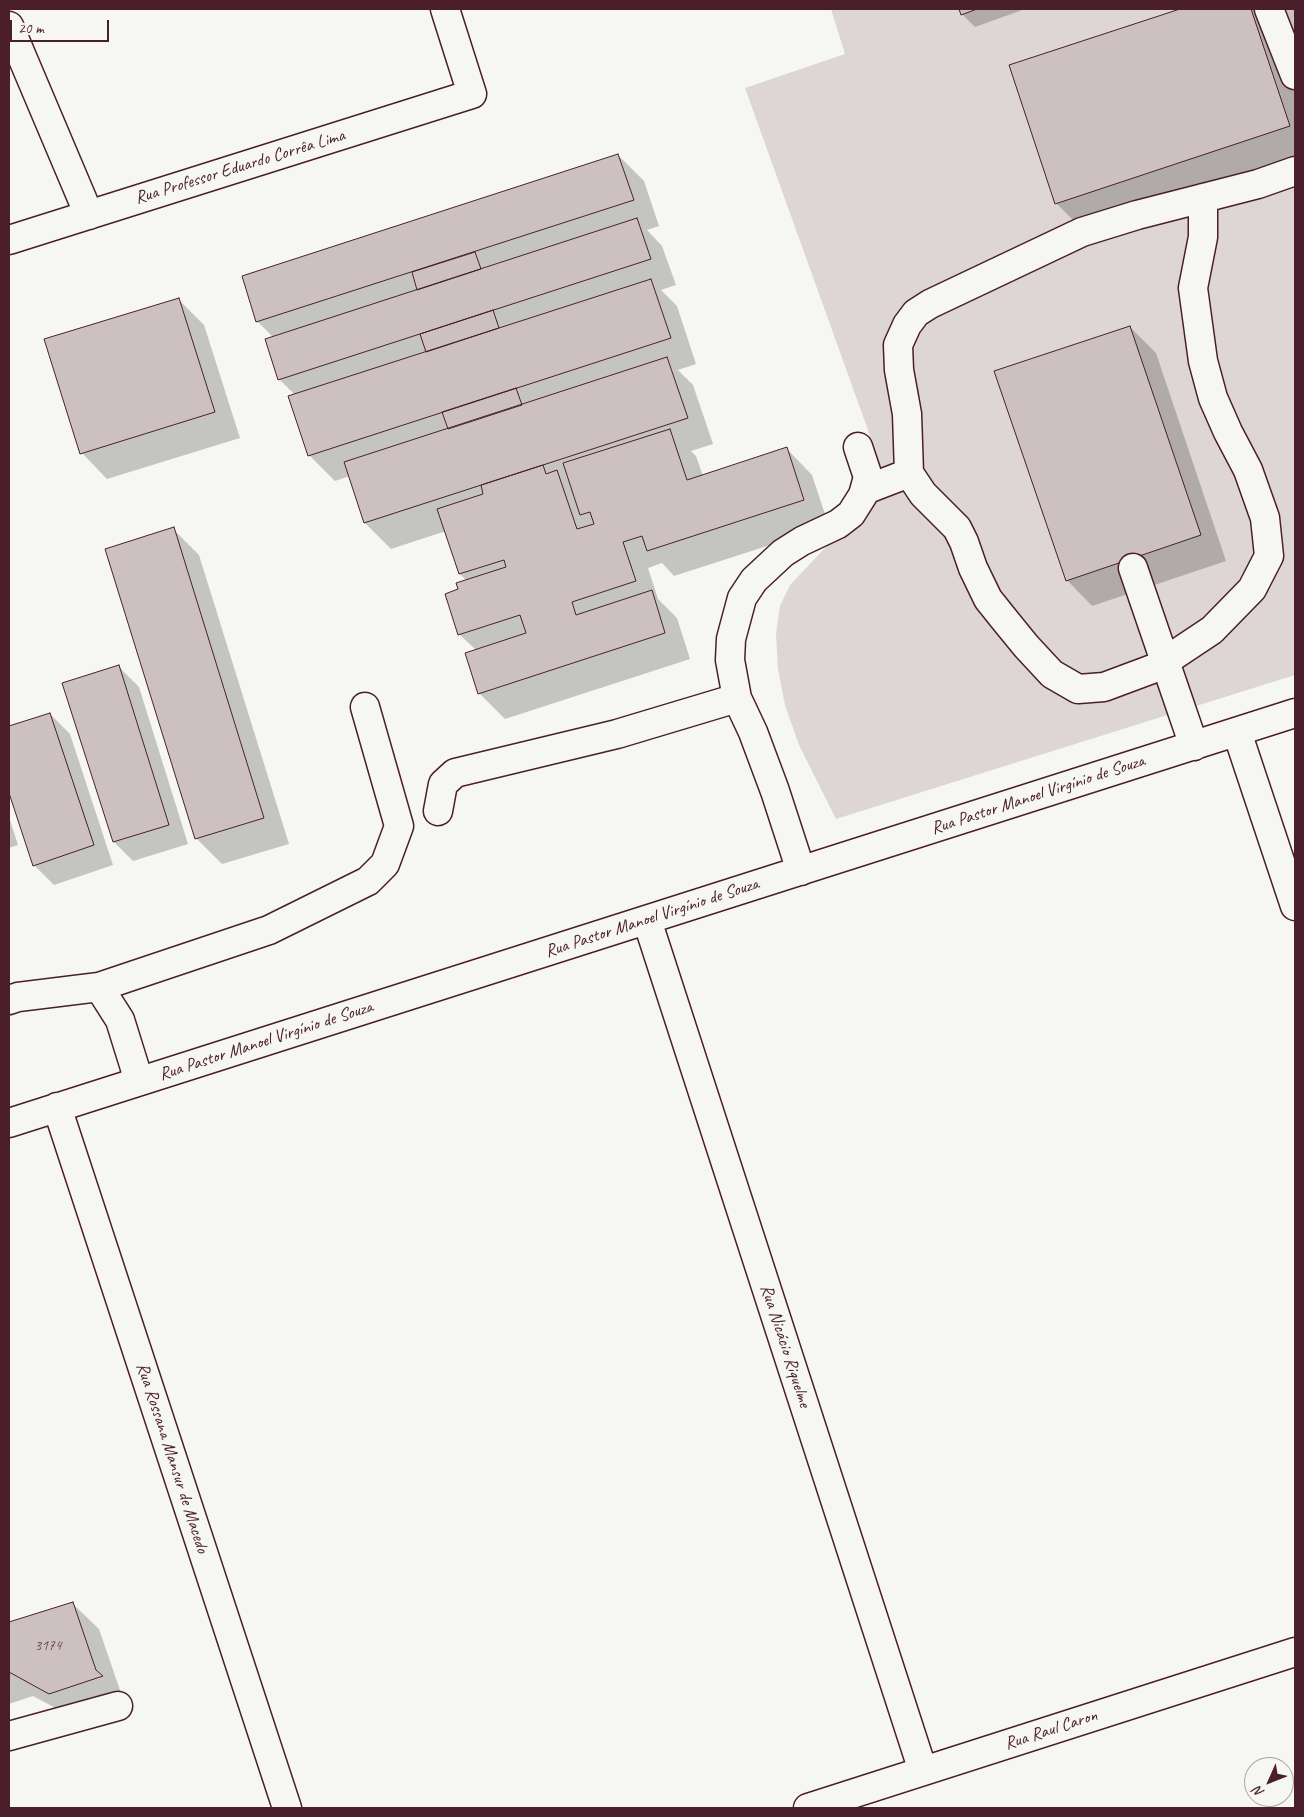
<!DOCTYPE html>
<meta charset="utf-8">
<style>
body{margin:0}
#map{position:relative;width:1304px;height:1817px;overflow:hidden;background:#f6f6f2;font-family:Caveat,sans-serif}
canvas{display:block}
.frame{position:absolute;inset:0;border:10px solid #4a1f2b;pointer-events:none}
.north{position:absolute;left:1244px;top:1757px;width:50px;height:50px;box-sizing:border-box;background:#f6f6f2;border:1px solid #b1a0a2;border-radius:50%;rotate:226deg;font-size:14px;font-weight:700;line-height:20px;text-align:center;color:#4a1f2b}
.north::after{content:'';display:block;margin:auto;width:18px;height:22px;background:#4a1f2b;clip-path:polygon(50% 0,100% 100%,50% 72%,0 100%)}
.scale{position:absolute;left:10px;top:20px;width:99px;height:22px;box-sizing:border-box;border:2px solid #4a1f2b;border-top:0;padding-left:6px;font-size:15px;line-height:18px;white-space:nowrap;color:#4a1f2b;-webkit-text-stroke:4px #f6f6f2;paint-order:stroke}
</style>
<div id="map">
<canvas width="1304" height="1817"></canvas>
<div class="frame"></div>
<div class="north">N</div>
<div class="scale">20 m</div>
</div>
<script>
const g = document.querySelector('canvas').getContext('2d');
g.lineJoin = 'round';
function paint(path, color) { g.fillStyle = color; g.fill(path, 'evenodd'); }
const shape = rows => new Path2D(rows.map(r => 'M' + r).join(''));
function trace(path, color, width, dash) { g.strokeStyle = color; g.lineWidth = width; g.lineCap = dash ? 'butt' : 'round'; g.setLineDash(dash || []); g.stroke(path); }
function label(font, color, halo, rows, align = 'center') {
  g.font = font + ' Caveat,sans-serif'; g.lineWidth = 4.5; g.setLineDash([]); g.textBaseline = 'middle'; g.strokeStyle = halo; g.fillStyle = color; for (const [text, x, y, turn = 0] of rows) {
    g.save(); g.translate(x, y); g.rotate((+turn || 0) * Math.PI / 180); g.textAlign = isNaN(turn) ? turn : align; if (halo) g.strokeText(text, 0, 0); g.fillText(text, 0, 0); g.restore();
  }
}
paint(shape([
 [831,9,1295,9,1295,675,836,819,799,745,785,705,778,669,776,634,780,606,790,585,824,549,850,528,878,471,868,430,745,88,845,54]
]), '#ddd6d5');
paint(shape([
 [960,9,1025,9,975,27,962,14],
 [1184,9,1263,9,1270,15,1295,92,1295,158,1082,229,1056,203,1010,66],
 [618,155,644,181,659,226,647,230,662,246,676,285,661,290,677,306,696,364,678,370,693,385,713,444,691,451,696,456,703,476,787,449,812,475,829,526,674,576,662,563,648,568,658,599,677,618,690,659,505,719,479,693,476,650,459,634,460,590,467,581,460,574,446,531,391,549,365,523,350,476,335,481,309,455,295,395,279,379,274,338,258,322,243,277],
 [178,299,204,325,240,438,107,479,82,453],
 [1130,327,1156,353,1226,561,1092,606,1067,580],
 [173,529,199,555,289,844,222,864,196,838],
 [119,667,139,687,188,844,133,861,114,842],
 [50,714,70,734,113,865,54,885,34,865,9,789,9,728],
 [9,817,18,845,9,848],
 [73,1604,99,1629,122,1696,76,1719,33,1696,9,1704,9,1623]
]), '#0003');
const building = shape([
 [959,9,977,9,961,15,959,9],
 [1180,9,1251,9,1290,126,1055,204,1009,65,1180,9],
 [1284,9,1295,9,1295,43,1284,9],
 [618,154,634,200,256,322,242,276,618,154],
 [637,218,651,259,278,380,265,339,637,218],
 [475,252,481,269,417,290,412,272,475,252],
 [651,279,671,338,308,456,288,396,651,279],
 [179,298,215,412,80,454,44,339,179,298],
 [493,310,499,328,426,352,420,334,493,310],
 [1130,326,1201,535,1066,581,994,371,1130,326],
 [667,357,688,418,364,523,344,462,667,357],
 [516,388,522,405,448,429,442,412,516,388],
 [670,429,687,480,787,447,804,500,647,551,642,536,623,542,636,581,572,602,576,615,652,590,665,633,478,694,465,653,526,633,520,615,458,635,445,594,458,589,456,583,506,567,504,560,459,574,437,509,483,494,481,485,543,465,546,474,557,470,577,529,594,524,590,512,580,515,563,463,670,429],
 [174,527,264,818,195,839,105,549,174,527],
 [119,665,169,825,113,842,62,683,119,665],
 [50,713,94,845,33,866,9,793,9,726,50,713],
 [73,1602,96,1670,103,1676,49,1694,9,1672,9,1622,73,1602]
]);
paint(building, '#ccc1c0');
trace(building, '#4a1f2b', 1);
const minor = shape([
 [1269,9,1295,75],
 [9,26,89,215],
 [9,240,472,94,445,9],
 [909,473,923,494,957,528,964,542,973,568,988,599,1004,619,1026,646,1052,674,1078,689,1104,687,1155,668,1212,630,1252,589,1269,556,1265,518,1248,470,1228,432,1213,398,1203,361,1193,288,1203,237,1203,198],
 [865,490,909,473,907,414,899,370,898,345,907,325,916,313,930,304,1082,232,1137,215,1258,184,1295,171],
 [1133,568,1194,746],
 [1237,732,1295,906],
 [438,811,443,784,455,773,617,734,737,698],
 [801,871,775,791,753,732,737,698,730,660,731,639,742,598,754,580,783,553,802,541,838,524,851,514,863,495,868,477,858,447],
 [647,920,923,1771],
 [99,987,269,930,368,881,385,864,399,826,365,707],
 [9,1000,18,997,99,987,120,1020,139,1081],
 [57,1107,287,1808],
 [9,1123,1295,713],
 [9,1736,118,1706],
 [808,1808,1295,1652]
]);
trace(minor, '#4a1f2b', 31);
trace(minor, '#f6f6f2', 28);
label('15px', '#6a4850', null, [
 ["3174",48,1646]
]);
label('18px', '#4a1f2b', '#f6f6f2', [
 ["Rua Professor Eduardo Corrêa Lima",240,167,-17],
 ["Rua Pastor Manoel Virgínio de Souza",1038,795,-18],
 ["Rua Pastor Manoel Virgínio de Souza",652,918,-18],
 ["Rua Pastor Manoel Virgínio de Souza",266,1041,-18],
 ["Rua Nicácio Riquelme",785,1346,72],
 ["Rua Rossana Mansur de Macedo",172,1458,72],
 ["Rua Raul Caron",1051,1730,-18]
]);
</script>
